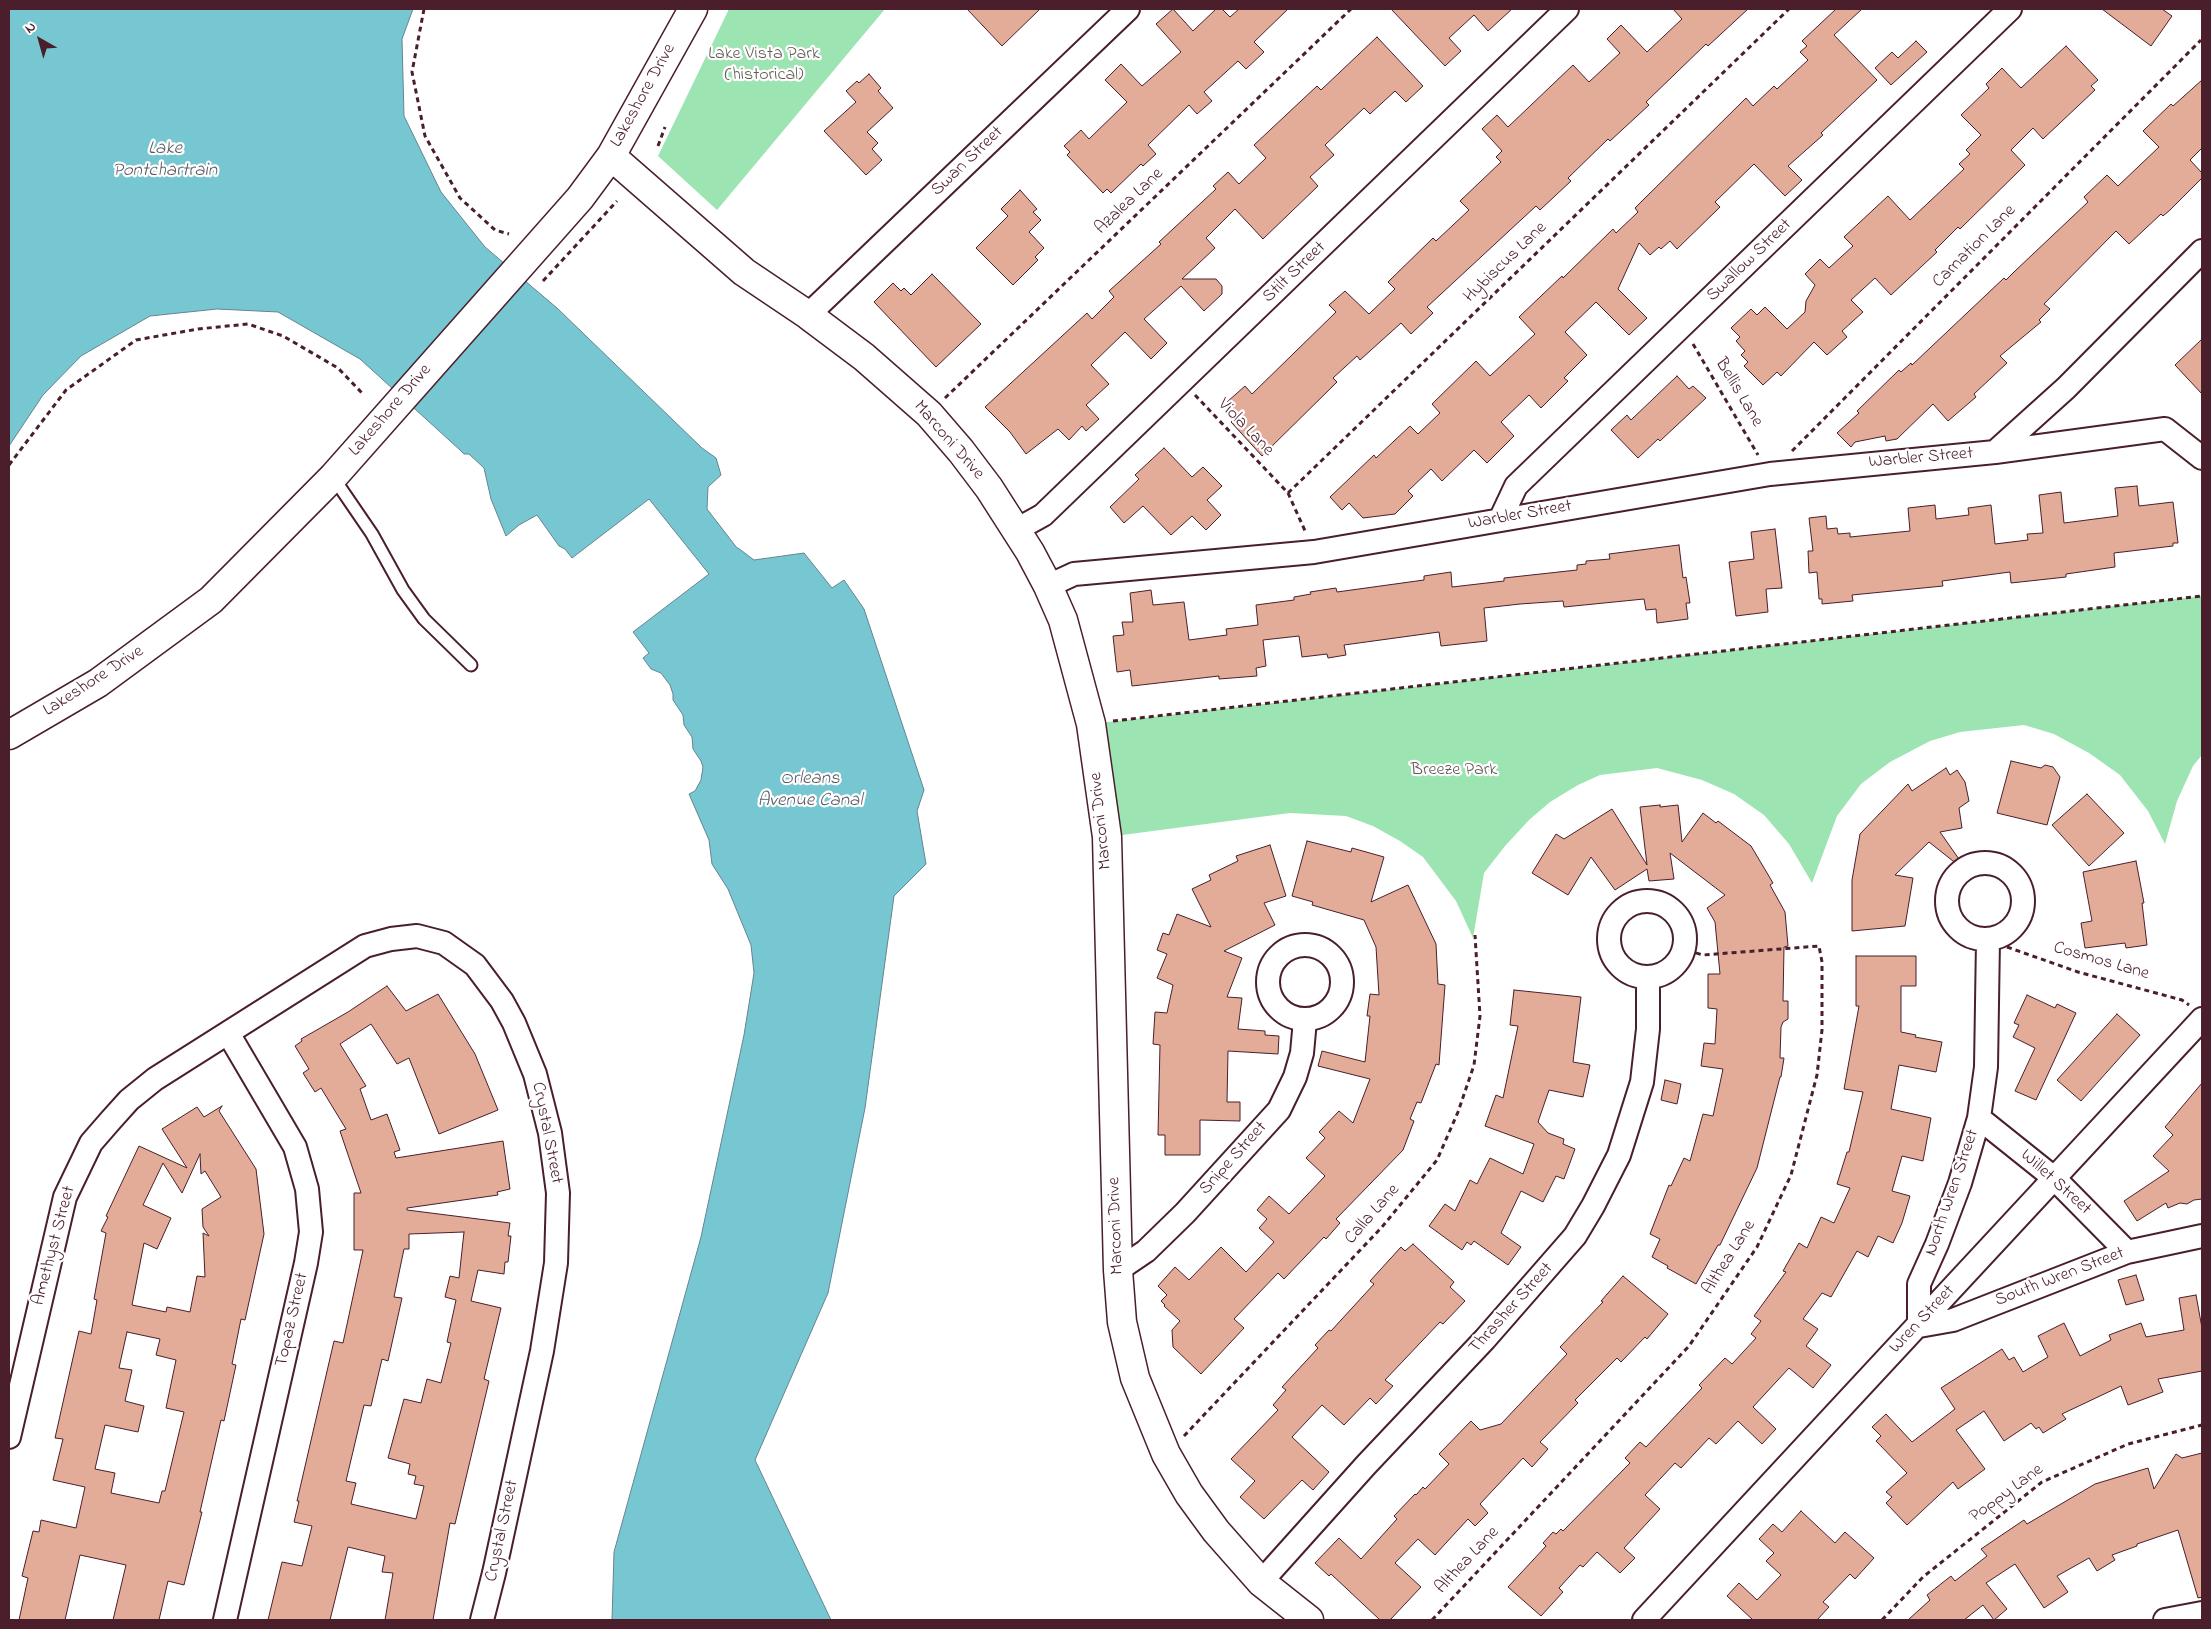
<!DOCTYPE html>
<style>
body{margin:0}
#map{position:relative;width:2211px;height:1629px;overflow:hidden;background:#fff;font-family:"Indie Flower",sans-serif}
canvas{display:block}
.frame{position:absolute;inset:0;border:10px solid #4a1f2b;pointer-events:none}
.north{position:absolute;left:15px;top:15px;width:50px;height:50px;-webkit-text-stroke:4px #fff;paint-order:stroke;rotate:322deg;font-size:14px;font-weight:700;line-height:20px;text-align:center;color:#4a1f2b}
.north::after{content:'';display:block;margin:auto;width:18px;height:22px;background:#4a1f2b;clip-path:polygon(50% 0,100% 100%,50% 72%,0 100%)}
</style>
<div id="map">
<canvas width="2211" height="1629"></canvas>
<div class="frame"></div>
<div class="north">N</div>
</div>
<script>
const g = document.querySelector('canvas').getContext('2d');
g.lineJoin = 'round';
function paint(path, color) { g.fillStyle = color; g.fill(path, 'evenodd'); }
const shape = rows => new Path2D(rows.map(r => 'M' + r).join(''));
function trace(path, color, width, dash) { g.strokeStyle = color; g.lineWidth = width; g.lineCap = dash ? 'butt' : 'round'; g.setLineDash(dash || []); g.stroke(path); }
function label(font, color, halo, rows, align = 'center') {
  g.font = font + ' "Indie Flower",sans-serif'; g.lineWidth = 4.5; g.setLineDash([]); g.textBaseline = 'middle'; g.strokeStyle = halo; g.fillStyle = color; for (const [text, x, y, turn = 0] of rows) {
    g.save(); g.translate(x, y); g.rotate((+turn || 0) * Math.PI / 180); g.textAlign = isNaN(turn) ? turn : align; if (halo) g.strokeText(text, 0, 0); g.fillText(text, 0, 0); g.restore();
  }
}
paint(shape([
 [729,9,885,9,717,210,658,156],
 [2202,596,2202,755,2193,766,2177,801,2165,844,2148,811,2120,775,2089,753,2054,734,2024,725,1960,732,1930,741,1890,762,1861,784,1837,816,1812,883,1789,844,1764,815,1734,794,1702,780,1657,768,1600,775,1578,785,1550,802,1529,820,1505,846,1484,873,1473,938,1456,901,1423,857,1400,841,1373,826,1346,816,1290,813,1107,837,1091,724]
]), '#9ce4b2');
const water = shape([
 [9,9,413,9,402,39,404,116,441,192,485,247,557,308,702,448,716,458,721,475,708,487,707,509,737,548,738,548,754,560,804,553,832,588,844,580,864,609,924,790,917,811,926,864,894,896,865,1108,828,1293,755,1460,831,1620,612,1620,614,1552,701,1237,744,1035,754,973,751,945,728,889,712,864,709,840,689,794,695,791,701,780,703,767,701,761,693,749,692,737,684,725,683,715,673,700,673,694,670,685,661,673,651,669,643,658,649,653,633,632,709,574,649,499,572,558,565,549,559,546,537,515,519,525,506,536,491,499,484,468,469,454,464,454,460,450,360,359,278,312,217,309,150,316,81,356,43,395,9,446,9,9]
]);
paint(water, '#77c7d2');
trace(water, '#65848f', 1);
const building = shape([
 [967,9,1040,9,1002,46,967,9],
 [1173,9,1193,31,1216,9,1222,9,1230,17,1239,9,1288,9,1254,42,1264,52,1246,69,1238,61,1204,92,1212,101,1197,114,1189,105,1148,145,1156,154,1143,166,1141,164,1111,193,1107,189,1103,193,1067,155,1070,152,1064,146,1081,130,1089,139,1127,102,1105,80,1121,64,1142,86,1181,52,1156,24,1173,9],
 [1391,9,1512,9,1488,31,1474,15,1449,38,1461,51,1445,66,1391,9],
 [1673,9,1748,9,1708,46,1706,44,1646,102,1649,105,1610,141,1608,139,1568,178,1571,181,1540,210,1536,206,1427,307,1433,313,1411,334,1401,323,1360,360,1357,356,1333,378,1337,382,1262,456,1231,422,1239,415,1227,402,1245,386,1252,394,1336,312,1329,305,1345,291,1369,314,1395,289,1388,282,1433,238,1436,241,1469,210,1460,201,1501,162,1496,157,1502,151,1482,129,1497,115,1508,127,1573,65,1589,82,1620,53,1607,39,1621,25,1647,52,1682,19,1673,9],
 [1836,9,1862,9,1834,35,1877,80,1821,133,1823,135,1788,166,1802,180,1785,196,1754,164,1715,202,1720,207,1677,249,1670,241,1661,249,1659,247,1650,255,1639,243,1618,289,1647,318,1629,335,1596,302,1565,332,1587,355,1564,378,1568,381,1541,408,1529,395,1501,422,1514,436,1487,463,1474,450,1442,481,1431,469,1408,491,1413,496,1395,514,1363,518,1349,503,1342,510,1330,497,1374,455,1376,458,1410,426,1418,434,1440,413,1432,404,1476,361,1490,376,1535,334,1519,317,1562,276,1563,278,1613,229,1616,233,1638,212,1635,208,1746,98,1753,106,1774,86,1777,89,1808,60,1800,52,1807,46,1802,41,1836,9],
 [2102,9,2162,9,2172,16,2151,46,2102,9],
 [1377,37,1423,86,1406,102,1395,91,1370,114,1364,108,1325,145,1334,155,1310,177,1318,186,1263,239,1235,209,1206,238,1215,248,1182,279,1216,279,1222,286,1222,294,1204,311,1181,286,1144,319,1167,343,1151,359,1125,332,1091,365,1109,384,1086,405,1099,419,1086,431,1082,426,1069,440,1058,429,1026,454,1010,432,985,407,1087,313,1092,319,1114,297,1109,291,1161,244,1159,242,1216,189,1213,186,1228,172,1239,184,1266,158,1254,145,1317,86,1321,90,1377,37],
 [1916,41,1927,52,1891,85,1875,68,1892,52,1898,58,1916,41],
 [2066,46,2098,80,2091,86,2095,90,2043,139,2033,128,2011,150,2025,165,1960,229,1958,227,1935,250,1937,252,1891,295,1875,278,1851,300,1863,312,1842,331,1847,337,1827,355,1814,342,1781,376,1777,372,1763,385,1744,366,1748,362,1741,355,1745,351,1736,341,1740,337,1731,328,1751,309,1757,315,1765,307,1787,329,1805,312,1806,301,1815,285,1805,274,1820,259,1829,268,1853,246,1844,237,1888,196,1910,220,1964,169,1959,164,1970,154,1966,150,1981,135,1961,115,1989,88,1986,84,2002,68,2021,88,2066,46],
 [869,74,881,88,878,91,893,108,867,132,878,143,872,149,882,160,866,175,824,131,856,102,846,91,857,81,859,83,869,74],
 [2202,80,2202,148,2190,160,2202,173,2202,178,2170,210,2163,216,2161,214,2129,244,2116,231,2044,304,2050,309,2039,320,2041,322,2000,356,2007,363,1974,394,1976,397,1948,421,1933,404,1897,439,1886,441,1885,436,1855,442,1851,447,1837,433,1859,413,1857,411,1899,370,1901,372,1911,363,1912,365,2004,278,2006,280,2015,271,2088,202,2084,197,2107,175,2118,186,2159,147,2143,131,2171,104,2173,106,2202,80],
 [1020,190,1037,209,1033,212,1041,220,1029,232,1044,248,1035,257,1038,260,1013,285,976,248,1008,216,1001,209,1020,190],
 [932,274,981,324,936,367,874,302,893,283,901,291,904,288,911,295,932,274],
 [2202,339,2202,394,2175,365,2202,339],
 [1677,376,1689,389,1693,386,1706,398,1660,441,1658,439,1638,458,1611,430,1627,415,1631,420,1677,376],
 [1164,448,1192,477,1203,467,1222,486,1207,500,1221,515,1206,530,1192,516,1171,535,1143,506,1124,523,1110,507,1139,479,1135,475,1164,448],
 [2137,486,2139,506,2173,502,2178,543,2173,543,2173,546,2114,553,2115,567,2066,574,2066,577,2011,583,2010,572,1942,581,1943,586,1852,595,1853,601,1822,604,1822,599,1819,599,1817,572,1809,573,1808,551,1813,551,1809,518,1826,516,1827,529,1837,528,1838,534,1850,533,1850,537,1910,531,1908,508,1935,505,1936,519,1969,515,1968,508,1991,505,1995,544,2028,540,2027,534,2043,533,2039,495,2061,492,2064,523,2118,516,2115,488,2137,486],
 [1775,529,1782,588,1766,589,1768,612,1736,616,1729,562,1754,559,1751,532,1775,529],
 [1679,545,1683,578,1686,577,1690,603,1686,603,1688,619,1657,623,1656,609,1646,610,1644,599,1564,607,1563,601,1520,604,1484,608,1487,641,1441,646,1439,632,1344,645,1346,655,1328,658,1327,654,1302,657,1299,636,1263,640,1266,666,1256,668,1257,676,1219,679,1219,676,1132,686,1130,670,1117,672,1113,636,1124,635,1122,622,1133,622,1130,593,1151,590,1153,605,1184,602,1189,640,1227,635,1226,629,1258,625,1256,605,1294,600,1294,597,1311,594,1310,592,1336,588,1337,592,1424,580,1424,576,1451,572,1452,587,1504,581,1504,578,1577,570,1577,565,1586,564,1586,561,1610,559,1609,554,1679,545],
 [2011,761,2041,768,2045,765,2053,767,2060,777,2047,825,1997,813,2011,761],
 [1946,768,1950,775,1957,770,1965,782,1969,801,1959,808,1962,828,1940,832,1961,862,1958,865,1929,842,1895,875,1913,878,1905,926,1852,931,1852,880,1860,834,1908,784,1912,791,1946,768],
 [2087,794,2124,833,2089,866,2052,825,2087,794],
 [1660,805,1660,807,1678,805,1682,842,1703,813,1716,823,1718,821,1751,846,1773,883,1770,885,1785,912,1788,946,1784,947,1783,1001,1788,1001,1788,1019,1783,1022,1781,1027,1780,1058,1784,1058,1781,1077,1780,1077,1757,1168,1720,1245,1718,1245,1696,1284,1667,1268,1668,1266,1652,1257,1660,1239,1650,1234,1669,1185,1671,1186,1684,1158,1690,1161,1703,1114,1713,1116,1723,1069,1701,1066,1704,1043,1715,1044,1717,1009,1708,1008,1708,974,1720,974,1715,922,1707,908,1725,895,1670,853,1674,879,1649,881,1647,869,1615,890,1591,857,1568,895,1532,873,1556,834,1564,839,1612,809,1647,865,1640,807,1660,805],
 [1307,841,1351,852,1352,848,1384,857,1371,902,1408,885,1436,944,1438,984,1445,985,1439,1065,1436,1064,1421,1103,1417,1102,1410,1119,1414,1121,1403,1150,1336,1219,1340,1223,1326,1239,1324,1237,1284,1279,1278,1273,1234,1319,1244,1328,1201,1374,1173,1347,1172,1330,1180,1321,1164,1306,1165,1305,1161,1301,1167,1295,1158,1286,1175,1267,1189,1280,1221,1247,1246,1272,1274,1242,1259,1228,1267,1219,1257,1210,1269,1196,1289,1214,1325,1176,1306,1158,1325,1138,1319,1132,1339,1111,1353,1123,1370,1079,1318,1066,1322,1051,1365,1062,1370,1016,1367,1016,1370,994,1379,995,1376,947,1364,920,1312,905,1313,902,1292,896,1307,841],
 [1270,845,1286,896,1264,903,1275,925,1224,951,1242,958,1227,997,1242,998,1238,1029,1265,1031,1265,1035,1279,1036,1278,1054,1228,1051,1227,1102,1240,1102,1240,1121,1200,1120,1200,1155,1165,1155,1165,1135,1158,1135,1160,1045,1153,1044,1155,1012,1167,1013,1173,985,1157,978,1167,954,1157,950,1163,933,1169,935,1177,914,1211,927,1192,889,1211,880,1209,875,1238,861,1236,856,1270,845],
 [2136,861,2144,903,2142,903,2147,945,2126,948,2125,943,2085,948,2081,923,2092,921,2083,872,2136,861],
 [1856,956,1916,956,1916,986,1901,986,1901,1032,1916,1035,1915,1037,1942,1042,1936,1072,1899,1065,1891,1109,1931,1118,1923,1161,1902,1156,1892,1191,1910,1196,1902,1223,1893,1243,1878,1236,1868,1257,1857,1251,1831,1297,1822,1293,1803,1319,1818,1329,1806,1346,1831,1365,1813,1388,1789,1368,1753,1407,1776,1429,1762,1444,1738,1421,1716,1444,1709,1438,1681,1468,1675,1463,1645,1495,1660,1509,1624,1548,1635,1558,1620,1573,1597,1552,1583,1567,1580,1565,1559,1588,1563,1592,1541,1616,1508,1587,1546,1546,1543,1543,1553,1532,1556,1534,1561,1529,1563,1531,1630,1463,1625,1458,1640,1442,1646,1447,1702,1388,1699,1385,1725,1358,1732,1364,1756,1338,1751,1334,1761,1321,1754,1316,1786,1272,1783,1271,1799,1243,1807,1248,1821,1217,1834,1223,1850,1188,1837,1184,1847,1152,1849,1152,1863,1092,1844,1089,1859,1006,1856,1006,1856,956],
 [387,986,406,1011,438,994,475,1054,498,1110,439,1134,409,1058,397,1064,371,1024,340,1044,366,1086,360,1089,371,1120,387,1114,400,1150,394,1152,396,1158,503,1141,510,1189,497,1192,498,1195,407,1208,407,1210,510,1223,508,1236,511,1236,508,1262,505,1262,504,1274,478,1270,471,1301,501,1308,484,1379,489,1381,455,1524,450,1523,433,1620,385,1620,393,1573,382,1572,385,1556,348,1547,330,1620,268,1620,282,1562,302,1566,312,1526,294,1522,299,1501,297,1501,334,1341,343,1343,363,1250,354,1250,354,1193,361,1193,340,1131,346,1129,321,1088,315,1092,303,1073,309,1069,295,1046,302,1041,301,1039,348,1012,387,986],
 [464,1232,459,1278,450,1276,445,1297,456,1300,447,1342,451,1343,441,1383,427,1379,421,1403,404,1399,388,1458,410,1464,408,1474,416,1476,414,1484,424,1486,416,1519,351,1504,356,1483,346,1481,364,1405,371,1406,382,1359,388,1361,402,1298,394,1297,404,1249,409,1249,409,1234,464,1232],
 [1514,990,1581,997,1573,1062,1590,1065,1583,1097,1549,1090,1538,1122,1548,1133,1564,1139,1563,1144,1575,1149,1564,1179,1556,1176,1543,1202,1521,1191,1501,1233,1521,1247,1508,1265,1474,1241,1471,1245,1467,1242,1462,1250,1429,1226,1445,1204,1455,1211,1470,1180,1477,1184,1490,1158,1523,1174,1534,1144,1485,1126,1496,1095,1503,1098,1518,1026,1510,1025,1514,990],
 [2027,995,2055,1008,2057,1004,2076,1013,2036,1100,2015,1091,2035,1048,2013,1037,2019,1025,2014,1023,2027,995],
 [2117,1014,2140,1035,2081,1101,2057,1080,2117,1014],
 [1665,1080,1681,1084,1677,1104,1661,1100,1665,1080],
 [2202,1083,2202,1199,2194,1200,2187,1204,2180,1203,2168,1208,2166,1203,2137,1221,2124,1201,2169,1171,2153,1156,2173,1135,2165,1127,2202,1083],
 [222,1106,219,1111,256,1169,264,1234,245,1320,241,1319,232,1364,236,1365,224,1421,221,1420,200,1512,202,1512,184,1585,168,1581,159,1620,113,1620,126,1565,80,1555,65,1620,19,1620,28,1578,22,1576,33,1531,39,1532,41,1520,76,1528,85,1487,53,1480,63,1439,55,1438,79,1331,91,1334,97,1300,94,1299,106,1233,101,1231,108,1217,106,1216,139,1146,187,1168,162,1129,197,1107,204,1117,222,1106],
 [200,1154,201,1174,205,1171,221,1197,202,1209,203,1227,209,1236,203,1233,205,1277,197,1276,190,1312,167,1307,166,1312,132,1305,144,1243,157,1249,171,1218,143,1205,163,1163,182,1193,200,1154],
 [127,1332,160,1339,156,1355,176,1360,166,1408,184,1412,165,1491,162,1491,159,1503,111,1493,115,1473,95,1469,105,1425,138,1432,144,1406,125,1401,132,1370,119,1368,127,1332],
 [1413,1244,1454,1282,1450,1287,1465,1301,1443,1324,1440,1322,1385,1380,1393,1386,1376,1404,1370,1398,1344,1425,1322,1405,1292,1437,1329,1472,1313,1490,1302,1480,1264,1519,1240,1497,1255,1481,1231,1459,1278,1410,1273,1405,1286,1390,1282,1387,1318,1348,1315,1345,1329,1330,1331,1331,1374,1284,1370,1281,1401,1247,1405,1251,1413,1244],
 [2136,1275,2144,1300,2126,1305,2118,1280,2136,1275],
 [1623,1276,1668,1314,1647,1339,1645,1337,1621,1362,1617,1358,1575,1400,1578,1403,1540,1442,1548,1449,1532,1467,1523,1458,1480,1504,1488,1513,1475,1526,1468,1519,1435,1555,1418,1539,1395,1563,1421,1587,1390,1620,1380,1620,1331,1574,1329,1576,1315,1563,1339,1538,1361,1559,1397,1519,1394,1516,1415,1494,1416,1495,1423,1487,1425,1489,1449,1464,1439,1454,1471,1421,1480,1430,1501,1424,1567,1354,1560,1347,1603,1302,1601,1301,1623,1276],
 [2196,1295,2202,1328,2202,1371,2158,1379,2163,1392,2128,1405,2121,1386,2062,1414,2066,1419,2043,1433,2039,1427,2036,1429,2031,1423,2004,1441,1984,1411,1956,1430,1985,1469,1958,1489,1953,1482,1907,1525,1886,1503,1892,1497,1886,1492,1907,1473,1876,1441,1881,1436,1872,1427,1886,1414,1912,1442,1955,1409,1941,1388,2002,1349,2009,1360,2014,1357,2023,1372,2048,1357,2038,1336,2064,1323,2080,1356,2111,1340,2109,1335,2141,1323,2146,1337,2184,1330,2179,1298,2196,1295],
 [2202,1453,2202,1597,2198,1598,2178,1530,2137,1544,2137,1546,2112,1555,2115,1560,2097,1571,2089,1558,2057,1576,2068,1592,2044,1608,2015,1564,1986,1583,2007,1609,1994,1620,1983,1605,1964,1620,1908,1620,1930,1600,1927,1595,1951,1576,1955,1581,1987,1556,1981,1549,2024,1520,2027,1524,2095,1484,2148,1468,2154,1489,2176,1454,2182,1458,2202,1453],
 [1801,1511,1835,1543,1845,1532,1874,1558,1855,1579,1850,1574,1823,1602,1829,1607,1817,1620,1753,1620,1727,1596,1739,1583,1757,1600,1781,1575,1766,1561,1774,1553,1759,1539,1773,1524,1782,1532,1801,1511]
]);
paint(building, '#e2ac98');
trace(building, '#4a1f2b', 1);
const lane = shape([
 [333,477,372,534,403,590,424,619,471,665]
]);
const street = shape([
 [808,315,1128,9],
 [1995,452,2066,388,2202,251],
 [1500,520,1516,486,2010,9],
 [1016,530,1043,515,1567,9],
 [1048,586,1074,574,1314,552,1770,474,1995,452,2165,429,2202,458],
 '1947 901a38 38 0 1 1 76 0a38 38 0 1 1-76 0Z',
 '1609 939a38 38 0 1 1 76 0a38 38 0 1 1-76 0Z',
 [1988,940,1986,1067,1979,1118,1960,1183,1937,1244,1919,1284,1919,1326,1953,1320,2127,1252,2202,1236],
 '1268 982a37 37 0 1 1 74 0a37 37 0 1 1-74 0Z',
 [1979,1118,2054,1178,2127,1252],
 [1118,1270,1146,1251,1185,1213,1279,1110,1295,1077,1302,1053,1305,1020],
 [9,1437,65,1197,91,1143,111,1120,129,1100,155,1079,365,946,391,939,417,936,444,943,475,965,502,1001,514,1023,535,1074,550,1133,558,1193,556,1263,542,1351,494,1573,482,1620],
 [1261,1582,1366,1465,1485,1339,1575,1236,1593,1206,1619,1155,1642,1082,1648,1029,1648,977],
 [225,1620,306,1263,311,1232,307,1189,295,1147,228,1033],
 [1644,1620,2202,1019],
 [2165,1620,2202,1613]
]);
const secondary = shape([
 [611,156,744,272,808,315,864,357,929,414,961,451,989,488,1030,552,1048,586,1063,620,1091,724,1107,837,1118,1270,1122,1322,1135,1378,1166,1454,1189,1494,1216,1531,1261,1582,1309,1620],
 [9,735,98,683,211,600,333,477,580,198,611,156,693,9]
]);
trace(lane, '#4a1f2b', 15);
trace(street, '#4a1f2b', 26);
trace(secondary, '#4a1f2b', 31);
trace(shape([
 [424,9,412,72,425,136,460,198,495,230,509,234],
 [658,146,665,127],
 [543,281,617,201],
 [1693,344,1758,455],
 [1195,395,1288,493,1306,533],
 [945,398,1351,9],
 [1792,451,2201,40],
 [9,465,66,390,136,340,198,329,248,324,283,336,338,368,362,393],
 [1288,493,1789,9],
 [1113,721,2202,596],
 [2007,947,2078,972,2182,1000,2189,1005],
 [1184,1436,1382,1227,1437,1160,1458,1112,1474,1065,1480,1016,1475,935],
 [1432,1620,1689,1346,1757,1247,1791,1175,1817,1075,1822,1030,1822,962,1819,946,1703,955,1683,949],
 [1882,1620,1923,1577,2042,1482,2128,1444,2202,1425]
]), '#4a1f2b', 3, [5, 4]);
trace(lane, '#fff', 11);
trace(street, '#fff', 22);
trace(secondary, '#fff', 28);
label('18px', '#635a54', '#fff', [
 ["Lake Vista Park",764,55],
 ["(historical)",764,76],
 ["Breeze Park",1454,771]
]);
label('18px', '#4a1f2b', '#fff', [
 ["Lakeshore Drive",644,96,-61],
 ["Swan Street",968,162,-44],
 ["Azalea Lane",1130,202,-44],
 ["Carnation Lane",1975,247,-45],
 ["Swallow Street",1750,261,-44],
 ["Hybiscus Lane",1506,263,-44],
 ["Stilt Street",1295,273,-44],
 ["Bellis Lane",1738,393,59],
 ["Lakeshore Drive",391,411,-49],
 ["Viola Lane",1245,428,46],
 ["Marconi Drive",948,441,49],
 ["Warbler Street",1921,459,-5],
 ["Warbler Street",1520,516,-10],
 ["Lakeshore Drive",94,682,-33],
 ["Marconi Drive",1102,821,-96],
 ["Cosmos Lane",2101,962,16],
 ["Crystal Street",546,1133,79],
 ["Snipe Street",1234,1159,-48],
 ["Willet Street",2055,1183,42],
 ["North Wren Street",1953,1193,-71],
 ["Calla Lane",1373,1215,-49],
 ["Marconi Drive",1117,1226,-92],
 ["Amethyst Street",55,1246,-75],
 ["Althea Lane",1730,1258,-58],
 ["South Wren Street",2060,1278,-21],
 ["Thrasher Street",1512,1309,-48],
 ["Topaz Street",293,1320,-77],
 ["Wren Street",1923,1320,-47],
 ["Poppy Lane",2007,1494,-36],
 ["Crystal Street",503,1531,-78],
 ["Althea Lane",1468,1561,-47]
]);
label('italic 19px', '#5a5a65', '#fff', [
 ["Lake",165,150],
 ["Pontchartrain",165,172],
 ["Orleans",810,780],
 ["Avenue Canal",810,802]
]);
</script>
